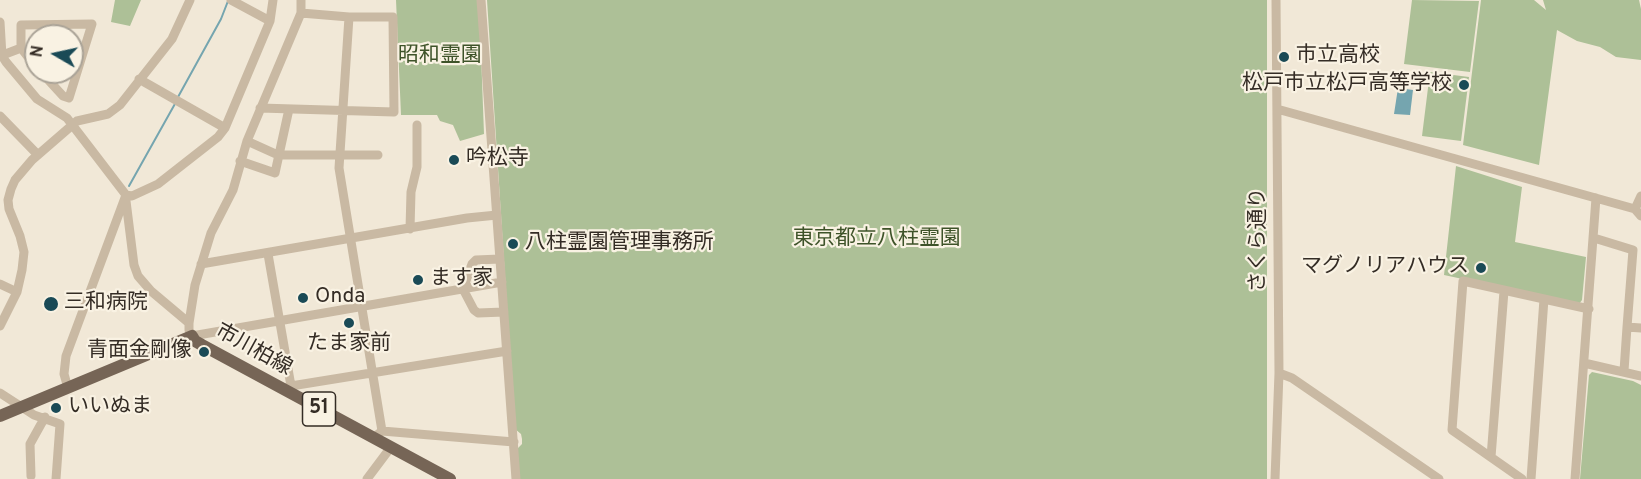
<!DOCTYPE html>
<meta charset="utf-8">
<style>
body{margin:0}
#map{position:relative;width:1641px;height:479px;overflow:hidden;background:#f1e8d7;font-family:Overpass,sans-serif}
canvas{display:block}
.north{position:absolute;left:24px;top:24px;width:60px;height:60px;box-sizing:border-box;background:#f9f2e3;border:2px solid #aaa397;border-radius:50%;rotate:279deg;font-size:16px;font-weight:700;line-height:24px;text-align:center;color:#342c25}
.north::after{content:'';display:block;margin:auto;width:21px;height:27px;background:#1a4a56;clip-path:polygon(50% 0,100% 100%,50% 72%,0 100%)}
</style>
<div id="map">
<canvas width="1641" height="479"></canvas>
<div class="north">N</div>
</div>
<script>
const g = document.querySelector('canvas').getContext('2d');
g.lineJoin = 'round';
function paint(path, color) { g.fillStyle = color; g.fill(path, 'evenodd'); }
const shape = rows => new Path2D(rows.map(r => 'M' + r).join(''));
function trace(path, color, width, dash) { g.strokeStyle = color; g.lineWidth = width; g.lineCap = dash ? 'butt' : 'round'; g.setLineDash(dash || []); g.stroke(path); }
function label(font, color, halo, rows, align = 'center') {
  g.font = font + ' Overpass,"Noto Sans JP",sans-serif'; g.lineWidth = 4.5; g.setLineDash([]); g.textBaseline = 'middle'; g.strokeStyle = halo; g.fillStyle = color; for (const [text, x, y, turn = 0] of rows) {
    g.save(); g.translate(x, y); g.rotate((+turn || 0) * Math.PI / 180); g.textAlign = isNaN(turn) ? turn : align; if (halo) g.strokeText(text, 0, 0); g.fillText(text, 0, 0); g.restore();
  }
}
paint(shape([
 [115,0,141,0,130,26,111,22],
 [396,0,479,0,484,134,460,141,453,125,440,121,437,115,401,115],
 [487,0,1267,0,1267,479,519,479,516,450,522,444,522,439,521,434,515,429],
 [1412,0,1479,1,1470,72,1404,64],
 [1481,0,1534,0,1546,10,1543,0,1639,0,1641,9,1641,60,1616,57,1600,47,1577,41,1557,30,1539,165,1463,145],
 [1430,72,1469,77,1461,141,1422,136],
 [1456,166,1522,187,1515,242,1586,257,1582,300,1579,304,1444,275],
 [1592,372,1633,381,1641,385,1641,479,1580,479,1589,375]
]), '#adc097');
paint(shape([
 [1398,88,1413,90,1410,115,1394,114]
]), '#75a5af');
trace(shape([
 [178,97,221,19,228,1],
 [129,186,176,102]
]), '#75a5af', 2);
trace(shape([
 [231,0,270,21],
 [301,0,301,13,247,141,233,190,211,233,195,285,189,323,189,330,192,336,502,282],
 [481,0,516,479],
 [301,13,349,17,339,168,382,431,373,438],
 [0,22,2,56,6,62,37,99,67,118,126,195,132,196,158,184,218,137,225,128,270,21,273,0],
 [0,56,21,48],
 [36,67,21,48,21,25,92,24,69,98,63,96,41,72],
 [139,79,225,128],
 [260,108,394,112,393,17,349,17],
 [1277,109,1635,209,1641,216],
 [0,116,38,155],
 [247,141,278,155,378,155],
 [240,161,275,173,289,109],
 [126,201,134,265,138,276,151,291,189,323],
 [1635,209,1641,196],
 [410,229,411,192,417,167,417,125],
 [1594,238,1633,250,1627,327],
 [268,254,291,386],
 [500,259,476,260,472,264,463,289,474,310,478,313,504,312],
 [201,264,467,218,497,215],
 [0,284,17,292],
 [0,326,17,292,22,270,24,252,20,236,9,209,8,200,11,189,15,180,32,160,77,121,108,114,120,105,172,39,190,0],
 [1584,363,1641,376],
 [1624,371,1627,327,1641,328],
 [1279,373,1292,378,1439,479],
 [68,388,64,374,66,356,126,195],
 [283,389,291,386,507,351],
 [0,393,34,415,60,424,56,479],
 [382,431,514,442],
 [1491,457,1504,291],
 [31,476,30,444,45,417],
 [367,479,391,447],
 [1275,479,1279,373,1276,0],
 [1522,479,1452,430,1463,281,1589,309],
 [1531,479,1544,299],
 [1575,479,1596,198]
]), '#c9b9a3', 9);
trace(shape([
 [0,416,192,336,195,341,202,345,450,479]
]), '#766556', 12);
for (const [x, y, r, color] of [
 [1284,57,6,"#1a4a56"],
 [1464,85,6,"#1a4a56"],
 [454,160,6,"#1a4a56"],
 [513,244,6,"#1a4a56"],
 [1481,268,6,"#1a4a56"],
 [418,280,6,"#1a4a56"],
 [303,298,6,"#1a4a56"],
 [51,304,8,"#1a4a56"],
 [349,323,6,"#1a4a56"],
 [204,352,6,"#1a4a56"],
 [56,408,6,"#1a4a56"]
]) { const dot = new Path2D(); dot.arc(x, y, r, 0, 2 * Math.PI); g.fillStyle = color; g.fill(dot); trace(dot, '#f9f2e3', 2); }
for (const [x, y, w] of [
 [319,409,33]
]) { const box = new Path2D(); box.roundRect(x - w / 2, y - 17, w, 34, 4.5); g.fillStyle = '#f9f2e3'; g.fill(box); trace(box, '#342c25', 1.5); }
label('bold 20px', '#342c25', null, [
 ["51",319,409]
]);
label('21px', '#3e5329', '#f9f2e3', [
 ["昭和霊園",440,57],
 ["東京都立八柱霊園",877,240]
]);
label('21px', '#342c25', '#f9f2e3', [
 ["市立高校",1296,57],
 ["松戸市立松戸高等学校",1452,85,"right"],
 ["吟松寺",466,160],
 ["八柱霊園管理事務所",525,244],
 ["マグノリアハウス",1469,268,"right"],
 ["ます家",430,280],
 ["Onda",315,298],
 ["三和病院",64,304],
 ["たま家前",349,345,"center"],
 ["青面金剛像",192,352,"right"],
 ["いいぬま",68,408]
], 'left');
label('21px', '#342c25', '#f9f2e3', [
 ["さくら通り",1260,240,-90],
 ["市川柏線",253,351,29]
]);
</script>
